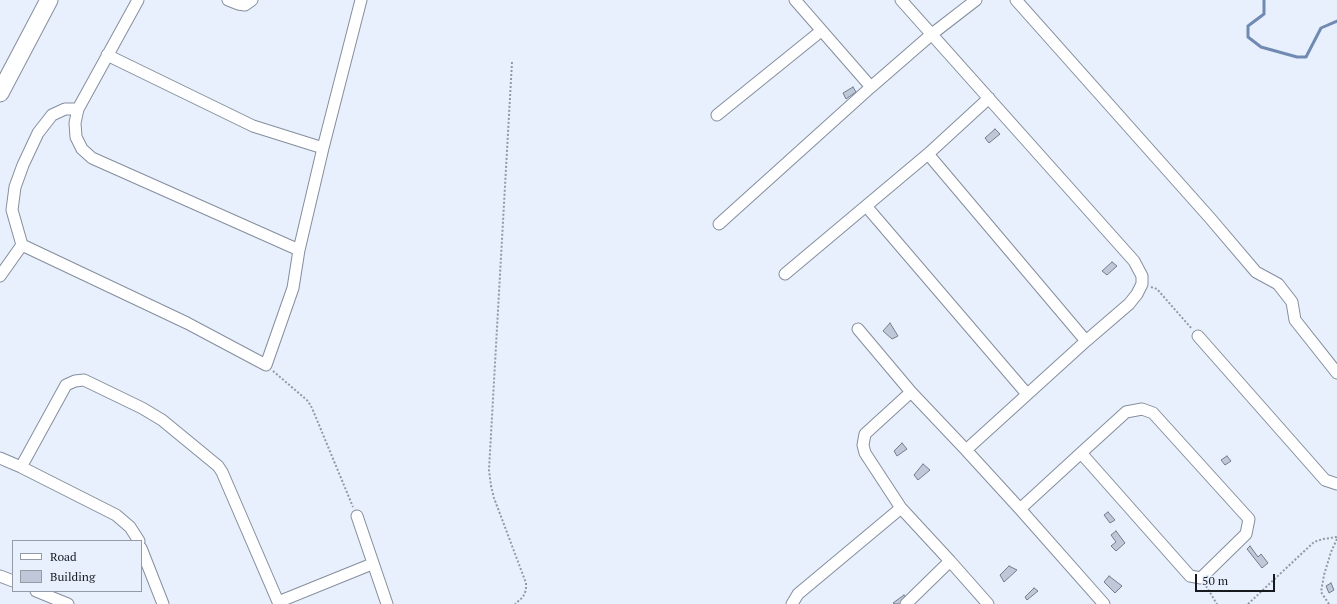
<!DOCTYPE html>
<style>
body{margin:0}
#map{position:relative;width:1337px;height:604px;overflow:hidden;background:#e8f0fd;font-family:"PT Serif",serif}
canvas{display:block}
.legend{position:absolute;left:12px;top:540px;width:130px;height:52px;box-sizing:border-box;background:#e8f0fd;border:1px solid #949ba5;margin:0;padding:5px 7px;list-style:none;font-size:12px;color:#171b20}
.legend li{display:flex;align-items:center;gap:8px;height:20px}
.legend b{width:20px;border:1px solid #949ba5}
.scale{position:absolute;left:1195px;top:574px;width:80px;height:18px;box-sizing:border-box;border:2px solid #171b20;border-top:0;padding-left:5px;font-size:12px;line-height:14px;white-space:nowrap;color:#171b20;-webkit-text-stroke:3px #e8f0fd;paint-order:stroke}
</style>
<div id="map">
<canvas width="1337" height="604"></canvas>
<ul class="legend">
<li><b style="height:5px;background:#fff"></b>Road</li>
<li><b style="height:11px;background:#bec8d8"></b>Building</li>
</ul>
<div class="scale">50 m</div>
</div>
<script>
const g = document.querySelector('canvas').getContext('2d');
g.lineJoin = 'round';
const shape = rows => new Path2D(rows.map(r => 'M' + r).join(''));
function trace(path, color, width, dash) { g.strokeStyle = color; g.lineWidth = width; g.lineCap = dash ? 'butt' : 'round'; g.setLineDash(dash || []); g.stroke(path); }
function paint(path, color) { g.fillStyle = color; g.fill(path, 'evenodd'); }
trace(shape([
 [1264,0,1264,14,1248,26,1248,37,1261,47,1297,57,1306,57,1321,28,1337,21]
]), '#718ab2', 3);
const building = shape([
 [853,87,856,92,846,99,843,93,853,87],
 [995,129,1000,134,989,143,985,138,995,129],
 [1112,262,1117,266,1107,275,1102,271,1112,262],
 [890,323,898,336,892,339,883,331,890,323],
 [902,443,907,449,897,456,894,451,902,443],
 [1227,456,1231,461,1225,465,1221,460,1227,456],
 [923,464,930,470,918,480,914,475,923,464],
 [1108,512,1115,520,1110,523,1104,515,1108,512],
 [1116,531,1125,543,1116,551,1111,546,1116,542,1111,535,1116,531],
 [1250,546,1258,557,1261,554,1268,563,1262,568,1247,549,1250,546],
 [1009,566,1017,570,1004,582,1000,575,1009,566],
 [1109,576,1122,586,1115,593,1104,582,1109,576],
 [1331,583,1334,590,1329,593,1326,586,1331,583],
 [1034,588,1038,591,1027,600,1025,597,1034,588],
 [904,595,906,599,900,604,895,604,893,603,904,595]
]);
paint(building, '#bec8d8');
trace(building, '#737c8b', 1);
const minor = shape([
 [138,0,78,109,75,123,76,137,82,149,92,158,299,250],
 [228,0,238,4,245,5,252,0],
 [795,0,871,87,932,34,976,0],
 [901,0,1134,261,1142,276,1142,284,1137,294,1129,304,1086,341,966,450,1020,509,1104,604],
 [1016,0,1210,218,1256,272,1278,284,1292,302,1295,320,1337,373],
 [107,55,253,126,323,148],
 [78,109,65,109,52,115,38,133,23,165,15,187,12,210,22,245,187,323,266,365,293,288,299,250,323,148,361,0],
 [717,115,821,31],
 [928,154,1086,341],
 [866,206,1027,394],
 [719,224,871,87],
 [785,274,928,154,989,98],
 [0,276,22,245],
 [858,329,911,392,966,450],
 [1198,336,1325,480,1337,484],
 [911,392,865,434,863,445,865,453,901,508,950,561,988,604],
 [0,458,21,467,116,515,130,527,139,541],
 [21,467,66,385,75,381,84,380,142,408,162,420,218,466,222,472,279,604],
 [1020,509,1081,453,1126,412,1142,409,1153,413,1249,519,1246,534,1201,578,1190,576,1081,453],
 [357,516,387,604],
 [141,548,163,604],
 [0,576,13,581],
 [36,591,68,604],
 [278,602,372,564],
 [792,604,798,594,901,508],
 [906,604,950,561]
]);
const primary = shape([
 [0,93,49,0]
]);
trace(minor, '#858e9d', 13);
trace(primary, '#858e9d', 19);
trace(shape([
 [512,62,489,470,491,486,494,498,526,583,526,590,523,597,515,604],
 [1151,287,1157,289,1192,329],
 [273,371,308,401,312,408,353,507],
 [1206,586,1217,604],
 [1248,604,1314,542,1323,539,1337,537],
 [1329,604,1321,592,1324,575,1331,552,1337,539]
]), '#9299a2', 2, [2, 2]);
trace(minor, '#fff', 11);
trace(primary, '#fff', 17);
</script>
